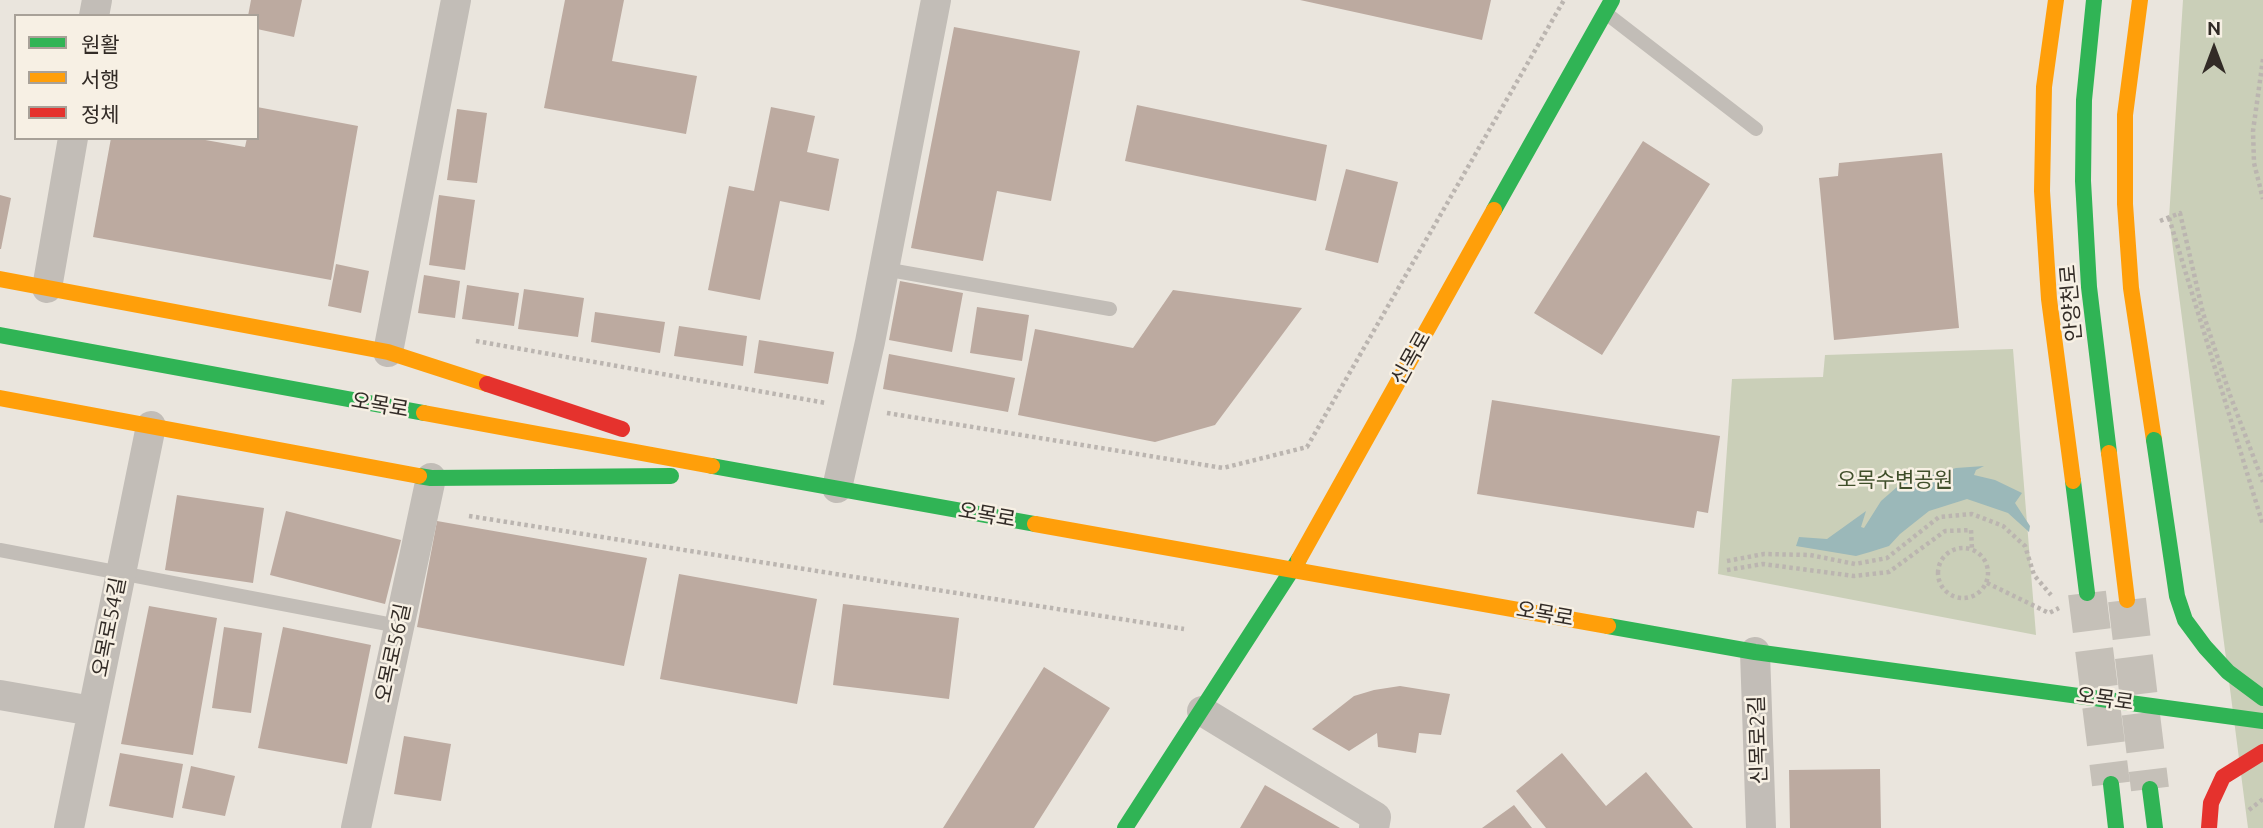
<!DOCTYPE html>
<meta charset="utf-8">
<style>
body{margin:0}
#map{position:relative;width:2263px;height:828px;overflow:hidden;background:#eae5dd;font-family:Ubuntu,"Noto Sans KR",sans-serif}
canvas{display:block}
.legend{position:absolute;left:14px;top:14px;width:245px;height:126px;box-sizing:border-box;background:#f7f0e4;border:2px solid #a8a198;margin:0;padding:9px 12px;list-style:none;font-size:21px;color:#322b26}
.legend li{display:flex;align-items:center;gap:14px;height:35px}
.legend b{width:35px;border:2px solid #a8a198}
.north{position:absolute;left:2179px;top:14px;width:70px;height:70px;-webkit-text-stroke:5px #f7f0e4;paint-order:stroke;rotate:0deg;font-size:19px;font-weight:700;line-height:28px;text-align:center;color:#322b26}
.north::after{content:'';display:block;margin:auto;width:24px;height:32px;background:#322b26;clip-path:polygon(50% 0,100% 100%,50% 72%,0 100%)}
</style>
<div id="map">
<canvas width="2263" height="828"></canvas>
<ul class="legend">
<li><b style="height:9px;background:#30b455"></b>원활</li>
<li><b style="height:9px;background:#ff9f0a"></b>서행</li>
<li><b style="height:9px;background:#e5322d"></b>정체</li>
</ul>
<div class="north">N</div>
</div>
<script>
const g = document.querySelector('canvas').getContext('2d');
g.lineJoin = 'round';
function paint(path, color) { g.fillStyle = color; g.fill(path, 'evenodd'); }
const shape = rows => new Path2D(rows.map(r => 'M' + r).join(''));
function trace(path, color, width, dash) { g.strokeStyle = color; g.lineWidth = width; g.lineCap = dash ? 'butt' : 'round'; g.setLineDash(dash || []); g.stroke(path); }
function label(font, color, halo, rows, align = 'center') {
  g.font = font + ' Ubuntu,"Noto Sans KR",sans-serif'; g.lineWidth = 5; g.setLineDash([]); g.textBaseline = 'middle'; g.strokeStyle = halo; g.fillStyle = color; for (const [text, x, y, turn = 0] of rows) {
    g.save(); g.translate(x, y); g.rotate((+turn || 0) * Math.PI / 180); g.textAlign = isNaN(turn) ? turn : align; if (halo) g.strokeText(text, 0, 0); g.fillText(text, 0, 0); g.restore();
  }
}
paint(shape([
 [2183,0,2263,0,2263,828,2248,828,2169,218],
 [2013,349,2036,635,1718,574,1732,379,1823,377,1825,355]
]), '#cacfb8');
paint(shape([
 [1984,466,1976,470,1974,475,1995,480,2022,493,2015,503,2030,526,2029,532,2008,513,1967,499,1929,511,1900,534,1889,546,1870,552,1856,556,1796,546,1799,537,1827,539,1866,511,1861,527,1864,528,1881,501,1913,473,1913,479,1916,482,1932,475,1956,468]
]), '#9bb8b9');
paint(shape([
 [251,0,302,0,294,37,257,29,257,16,248,16],
 [565,0,624,0,612,61,697,76,686,134,544,108],
 [1300,0,1491,0,1482,40],
 [954,27,1080,51,1051,201,997,191,983,261,911,248],
 [1137,105,1327,145,1316,201,1125,161],
 [257,107,358,126,331,280,93,237,111,138,194,138,245,147,247,138,257,138],
 [771,107,815,116,807,152,839,159,829,211,780,201,760,300,708,290,729,186,754,191],
 [457,109,487,113,477,183,447,180],
 [1643,141,1710,184,1602,355,1534,313],
 [1942,153,1959,328,1834,340,1819,178,1838,176,1839,163],
 [1346,169,1398,182,1378,263,1325,250],
 [0,195,11,198,1,249,0,249],
 [439,195,475,200,465,270,429,265],
 [336,264,369,271,361,313,328,306],
 [424,275,460,281,455,318,418,313],
 [900,281,963,293,952,352,889,340],
 [467,285,519,293,514,326,462,319],
 [524,289,584,298,578,337,518,329],
 [1173,290,1302,308,1215,425,1155,442,1018,415,1035,329,1133,348],
 [977,307,1029,315,1022,361,970,353],
 [595,312,665,322,660,353,591,342],
 [679,326,747,336,743,366,674,356],
 [759,340,834,352,828,384,754,373],
 [889,354,1015,378,1008,412,883,389],
 [1492,400,1720,436,1708,513,1697,511,1694,528,1477,494],
 [177,495,264,508,253,583,165,570],
 [286,511,401,540,385,604,270,575],
 [437,521,647,558,624,666,417,627],
 [679,574,817,599,797,704,660,679],
 [843,604,959,618,949,699,833,685],
 [149,606,217,618,193,755,121,744],
 [224,627,262,633,251,713,212,708],
 [283,627,371,645,347,764,258,748],
 [1044,667,1110,708,1034,828,943,828],
 [1400,686,1450,694,1441,735,1419,733,1416,753,1378,747,1377,733,1349,751,1312,729,1354,696,1374,690],
 [404,736,451,744,441,801,394,794],
 [120,753,183,764,173,818,109,806],
 [1562,753,1606,806,1646,772,1693,828,1546,828,1516,791],
 [191,766,235,776,225,816,182,808],
 [1880,769,1881,828,1790,828,1789,770],
 [1265,785,1340,828,1240,828],
 [1514,805,1532,828,1482,828]
]), '#bcaaa0');
trace(shape([
 [2087,593,2111,784],
 [2127,600,2150,789]
]), '#c5c0b8', 38, [38, 19]);
trace(shape([
 [2263,59,2253,131,2254,163,2263,199],
 [2169,218,2263,525],
 [2160,221,2180,213,2203,313,2230,395,2263,482],
 [476,341,826,403],
 [887,413,1223,468,1307,447,1564,0],
 [469,516,1184,629],
 '1938 573a25 25 0 1 1 50 0a25 25 0 1 1-50 0Z',
 [1727,561,1764,554,1810,555,1855,564,1887,558,1939,517,1972,514,2003,526,2025,546,2034,575,2051,595],
 [1727,570,1763,564,1854,576,1889,572,1945,531,1971,530,1972,549],
 [1987,583,2049,613,2059,608],
 [2249,810,2263,799]
]), '#bbb5b0', 4.5, [3.5, 3.5]);
trace(shape([
 [1607,14,1756,129],
 [884,269,1110,309],
 [0,550,398,626]
]), '#c2bdb7', 14);
trace(shape([
 [94,16,97,0],
 [47,288,73,138],
 [388,352,456,0],
 [837,488,870,342,936,0],
 [1755,652,1761,828],
 [0,695,92,711],
 [1202,711,1376,817,1374,828],
 [69,828,151,426],
 [356,828,431,478]
]), '#c2bdb7', 30);
trace(shape([
 [2094,0,2084,100,2083,181,2089,287,2109,453],
 [1494,210,1612,0],
 [0,335,424,413],
 [712,466,1035,524],
 [419,476,431,478,671,476],
 [2073,481,2087,593],
 [1608,626,1755,652,2263,721],
 [2111,784,2116,828],
 [2150,789,2155,828],
 [1125,828,1299,559]
]), '#30b455', 16);
trace(shape([
 [2056,0,2044,87,2042,191,2049,299,2073,481],
 [2140,0,2125,115,2125,204,2131,288,2154,440],
 [0,279,388,352,487,384],
 [0,398,419,476],
 [424,413,712,466],
 [2109,453,2127,600],
 [1035,524,1608,626],
 [1299,559,1494,210]
]), '#ff9f0a', 16);
trace(shape([
 [487,384,622,429],
 [2209,828,2211,803,2223,777,2263,752]
]), '#e5322d', 16);
trace(shape([
 [2154,440,2177,596,2185,620,2205,647,2228,672,2263,698]
]), '#30b455', 16);
label('21px', '#322b26', '#f7f0e4', [
 ["안양천로",2071,303,-95],
 ["신목로",1411,358,-61],
 ["오목로",380,405,10],
 ["오목로",987,515,10],
 ["오목로",1545,614,10],
 ["오목로54길",109,627,-79],
 ["오목로56길",393,653,-78],
 ["오목로",2105,699,8],
 ["신목로2길",1758,740,-92]
]);
label('21px', '#404f2b', '#f7f0e4', [
 ["오목수변공원",1895,480]
]);
</script>
